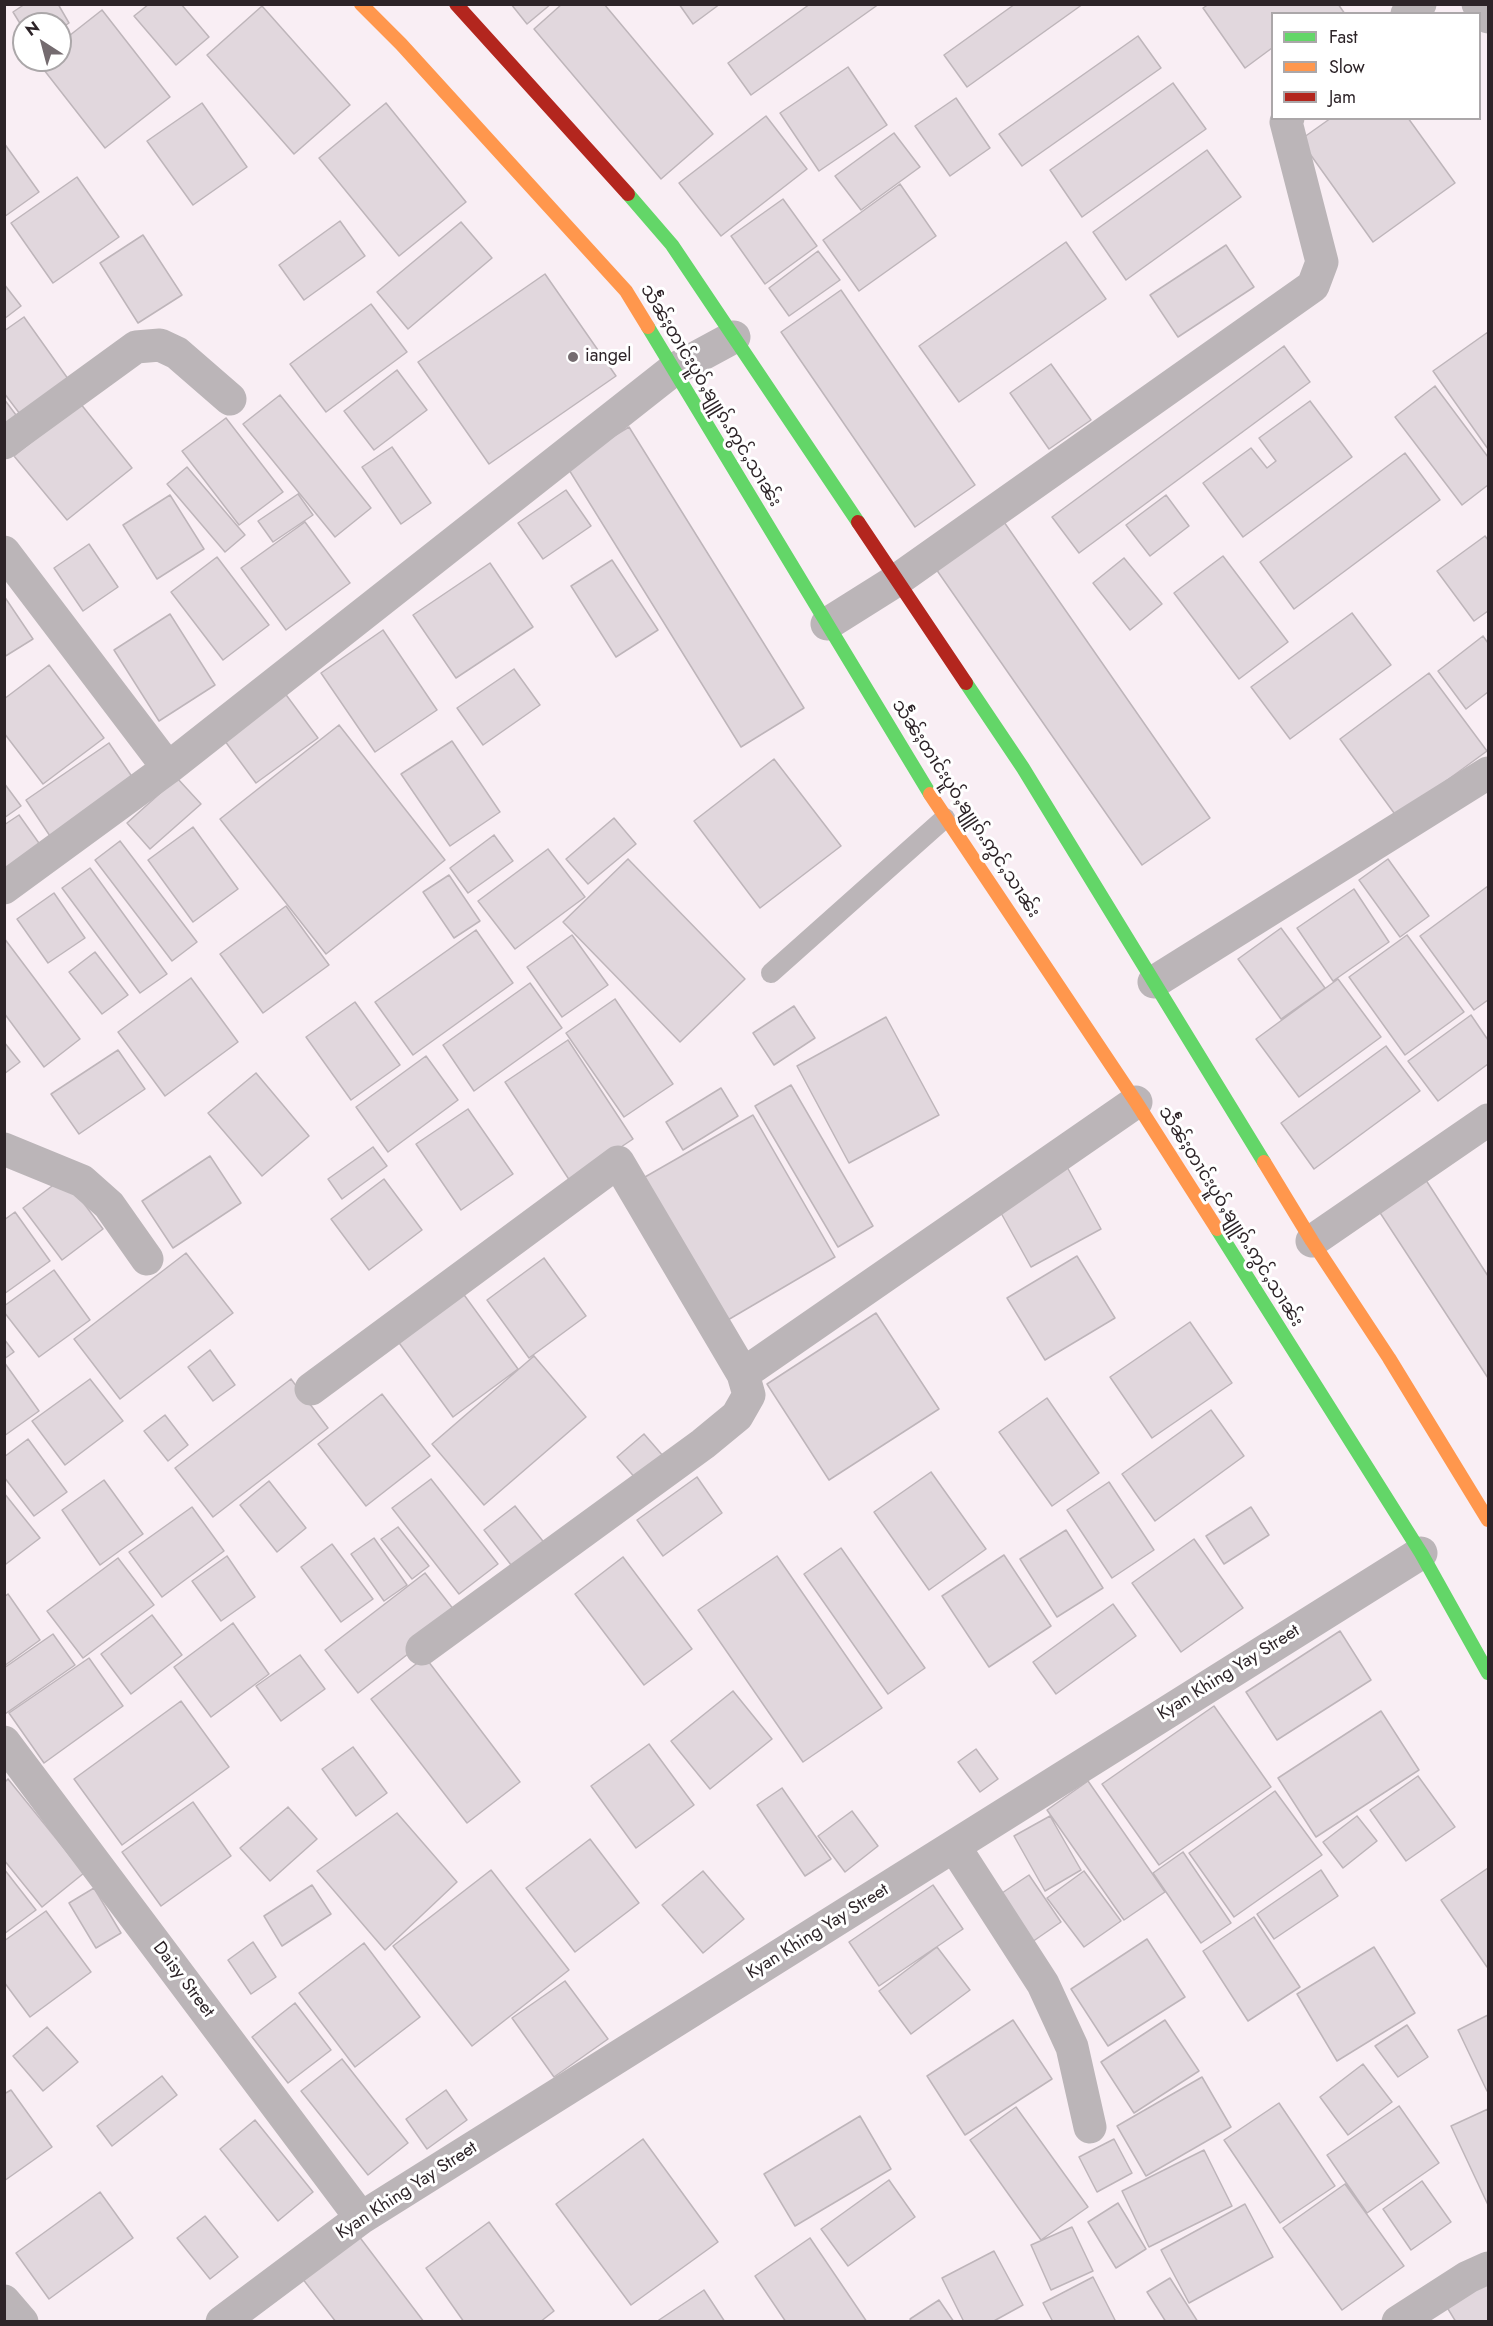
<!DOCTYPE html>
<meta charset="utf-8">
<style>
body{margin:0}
#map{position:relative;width:1493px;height:2326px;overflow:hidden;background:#f9eef4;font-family:Jost,sans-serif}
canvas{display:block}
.frame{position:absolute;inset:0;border:6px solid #2d2428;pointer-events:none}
.legend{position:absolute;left:1271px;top:12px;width:210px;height:108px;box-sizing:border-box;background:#fff;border:2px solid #aba7a9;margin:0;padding:8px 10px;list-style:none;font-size:18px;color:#2d2428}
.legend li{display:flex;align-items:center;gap:12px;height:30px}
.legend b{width:30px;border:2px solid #aba7a9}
.north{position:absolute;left:12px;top:12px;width:60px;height:60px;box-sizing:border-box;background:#fff;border:2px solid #aba7a9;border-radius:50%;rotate:324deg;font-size:16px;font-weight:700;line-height:24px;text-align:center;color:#2d2428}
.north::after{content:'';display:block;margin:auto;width:21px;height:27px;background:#746b6f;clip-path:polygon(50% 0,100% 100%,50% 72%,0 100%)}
</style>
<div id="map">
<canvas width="1493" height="2326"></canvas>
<div class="frame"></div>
<ul class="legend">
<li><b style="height:8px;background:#63d668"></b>Fast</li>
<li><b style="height:8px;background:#ff974d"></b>Slow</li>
<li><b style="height:8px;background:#b3261e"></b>Jam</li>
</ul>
<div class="north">N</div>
</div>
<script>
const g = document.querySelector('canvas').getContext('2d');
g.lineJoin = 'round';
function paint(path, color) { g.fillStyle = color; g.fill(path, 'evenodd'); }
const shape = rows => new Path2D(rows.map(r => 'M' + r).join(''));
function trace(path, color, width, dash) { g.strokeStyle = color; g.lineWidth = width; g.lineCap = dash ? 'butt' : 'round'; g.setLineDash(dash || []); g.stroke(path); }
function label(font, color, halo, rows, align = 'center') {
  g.font = font + ' Jost,"Noto Sans Myanmar",sans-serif'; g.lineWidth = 6; g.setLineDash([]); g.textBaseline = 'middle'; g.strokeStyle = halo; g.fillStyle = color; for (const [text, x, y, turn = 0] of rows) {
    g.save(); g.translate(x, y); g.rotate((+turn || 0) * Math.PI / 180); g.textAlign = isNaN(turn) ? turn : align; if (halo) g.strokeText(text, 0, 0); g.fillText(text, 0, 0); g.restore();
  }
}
const building = shape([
 [25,4,58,4,69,23,60,29,60,24,24,24,24,30,13,12,25,4],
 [149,4,181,4,209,37,176,65,134,16,149,4],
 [511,4,551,4,527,24,511,4],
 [562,4,604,4,713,134,661,179,534,29,562,4],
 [679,4,720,4,693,24,679,4],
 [810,4,879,4,751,95,728,63,810,4],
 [1015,4,1083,4,967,87,944,55,1015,4],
 [1209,4,1338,4,1345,14,1272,14,1272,48,1245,68,1203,8,1209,4],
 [262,6,350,105,294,154,207,55,262,6],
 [102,10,170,97,105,148,37,61,60,60,60,43,102,10],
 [1138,36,1161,68,1022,166,999,134,1138,36],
 [848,67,887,125,819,171,780,113,848,67],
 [1173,83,1206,129,1082,217,1050,170,1173,83],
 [956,98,990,148,950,176,915,126,956,98],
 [202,103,247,167,193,205,147,141,202,103],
 [386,103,466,202,399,256,319,158,386,103],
 [766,116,807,169,721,236,679,183,766,116],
 [1331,118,1408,118,1455,183,1373,242,1300,140,1331,118],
 [894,133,920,167,861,210,835,176,894,133],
 [4,143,39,192,4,217,4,143],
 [1207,150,1241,197,1126,280,1093,232,1207,150],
 [77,177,119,237,53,283,11,223,77,177],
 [900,184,936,236,859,291,823,240,900,184],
 [783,199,817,246,765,284,731,236,783,199],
 [340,221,365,256,304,300,279,265,340,221],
 [461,222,492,258,408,329,377,292,461,222],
 [143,235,182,295,138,323,100,263,143,235],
 [1066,242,1106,299,959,402,919,346,1066,242],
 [1226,245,1254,287,1178,337,1150,295,1226,245],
 [818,251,840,280,789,316,769,288,818,251],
 [545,274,616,376,489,464,418,362,545,274],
 [4,284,21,306,4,319,4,284],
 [841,290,975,485,915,527,781,332,841,290],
 [371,304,407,352,326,412,290,364,371,304],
 [24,317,71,383,23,418,4,393,4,331,24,317],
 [1488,332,1488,449,1433,371,1488,332],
 [1284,346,1310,382,1079,553,1052,517,1284,346],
 [1051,364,1091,420,1049,449,1010,393,1051,364],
 [397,370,427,410,374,450,344,411,397,370],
 [1435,386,1488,457,1488,485,1462,505,1395,417,1435,386],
 [280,395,371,508,335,537,243,424,280,395],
 [4,399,19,419,4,430,4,399],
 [1310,401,1352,457,1243,537,1203,483,1251,448,1267,468,1276,461,1259,438,1310,401],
 [80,403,132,468,67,520,14,456,80,403],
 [226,418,283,492,239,525,182,451,226,418],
 [629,427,804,708,741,747,566,465,629,427],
 [392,447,431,503,401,524,362,467,392,447],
 [1405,453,1440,500,1294,609,1260,562,1405,453],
 [187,467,245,535,225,552,167,484,187,467],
 [566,490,591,526,543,559,518,523,566,490],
 [298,494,313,515,273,542,258,521,298,494],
 [170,495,204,549,157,579,123,525,170,495],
 [1166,495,1189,526,1150,556,1126,525,1166,495],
 [305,522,350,583,286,630,241,568,305,522],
 [1004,522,1210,818,1142,865,936,569,1004,522],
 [1485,536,1488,540,1488,611,1474,621,1437,571,1485,536],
 [89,544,118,587,83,611,54,568,89,544],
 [1223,556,1288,642,1239,679,1174,593,1223,556],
 [217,557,269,625,223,660,171,592,217,557],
 [1124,558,1162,604,1130,630,1093,583,1124,558],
 [612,560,658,630,616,657,571,586,612,560],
 [490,563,533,627,456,678,413,615,490,563],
 [4,596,33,639,4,657,4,596],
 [1352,613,1391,665,1290,739,1251,687,1352,613],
 [170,614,215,685,159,721,114,650,170,614],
 [383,630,437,710,375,752,321,673,383,630],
 [1483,636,1488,643,1488,692,1466,709,1438,671,1483,636],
 [49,665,104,738,43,784,4,733,4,699,49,665],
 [514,669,540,705,483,745,457,708,514,669],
 [1429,673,1487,751,1397,817,1340,739,1429,673],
 [284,692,318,738,256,783,222,737,284,692],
 [339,725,445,860,326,954,220,819,339,725],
 [452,741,500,812,450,846,401,774,452,741],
 [109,743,137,784,54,842,26,800,109,743],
 [774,759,841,846,760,908,694,821,774,759],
 [177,778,201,804,150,849,127,823,177,778],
 [4,783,21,806,4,818,4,783],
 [19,815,41,846,4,872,4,825,19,815],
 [614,818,636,844,588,884,566,859,614,818],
 [193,827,238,889,193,922,148,860,193,827],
 [494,835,513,861,468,893,450,868,494,835],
 [120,841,197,942,172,961,95,860,120,841],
 [548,849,585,897,515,949,478,901,548,849],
 [628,859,745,979,680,1042,563,922,628,859],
 [1388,859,1429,916,1400,937,1359,880,1388,859],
 [90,868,167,974,140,993,62,888,90,868],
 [449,875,480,921,454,938,423,892,449,875],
 [1488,886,1488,1000,1474,1010,1420,936,1488,886],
 [1354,889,1389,942,1333,981,1297,928,1354,889],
 [54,893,85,938,48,963,17,919,54,893],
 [286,906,329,965,263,1013,220,954,286,906],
 [1281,928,1325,988,1281,1019,1238,959,1281,928],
 [476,930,513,983,413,1055,375,1002,476,930],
 [572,935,608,985,562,1017,527,967,572,935],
 [1407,935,1464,1012,1405,1055,1349,977,1407,935],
 [4,938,80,1039,44,1067,4,1013,4,938],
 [95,952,128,995,102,1014,69,972,95,952],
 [191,978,238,1042,165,1096,118,1032,191,978],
 [1338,979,1381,1037,1299,1097,1256,1039,1338,979],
 [530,983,562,1028,474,1091,443,1045,530,983],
 [615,999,673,1084,624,1117,566,1033,615,999],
 [355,1002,400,1065,351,1100,306,1037,355,1002],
 [794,1006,815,1038,774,1065,753,1033,794,1006],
 [1471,1015,1488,1040,1488,1064,1438,1101,1408,1061,1471,1015],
 [886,1017,939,1115,849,1163,797,1066,886,1017],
 [568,1040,633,1139,570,1181,505,1082,568,1040],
 [4,1042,20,1062,4,1074,4,1042],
 [1386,1046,1420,1091,1314,1169,1281,1123,1386,1046],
 [118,1050,145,1089,79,1134,51,1094,118,1050],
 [426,1056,458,1100,388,1152,356,1107,426,1056],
 [256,1073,309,1136,262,1176,208,1113,256,1073],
 [791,1085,873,1226,838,1247,755,1106,791,1085],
 [721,1088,738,1116,683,1150,666,1122,721,1088],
 [468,1109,513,1174,461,1210,416,1144,468,1109],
 [753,1115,835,1257,721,1324,638,1181,753,1115],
 [373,1147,387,1166,342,1199,328,1179,373,1147],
 [210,1156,241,1203,173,1248,142,1201,210,1156],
 [1066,1165,1101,1229,1031,1267,996,1204,1066,1165],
 [1422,1174,1488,1276,1488,1378,1375,1205,1422,1174],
 [64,1177,103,1229,62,1260,23,1208,64,1177],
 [384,1179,422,1230,369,1270,331,1219,384,1179],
 [15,1212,50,1261,4,1294,4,1220,15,1212],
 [186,1253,233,1313,120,1399,74,1339,186,1253],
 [1077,1256,1115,1318,1045,1360,1007,1298,1077,1256],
 [544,1258,586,1316,529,1358,487,1300,544,1258],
 [54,1270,90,1320,39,1357,4,1312,4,1306,54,1270],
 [462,1292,518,1369,453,1417,397,1340,462,1292],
 [876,1313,939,1409,829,1480,767,1384,876,1313],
 [1190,1322,1232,1383,1152,1438,1110,1377,1190,1322],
 [4,1339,14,1352,4,1359,4,1339],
 [210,1350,235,1385,213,1401,188,1367,210,1350],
 [534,1356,586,1417,484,1505,432,1444,534,1356],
 [4,1362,39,1411,4,1436,4,1362],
 [90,1379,123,1421,65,1465,32,1421,90,1379],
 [291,1379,328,1428,213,1517,175,1468,291,1379],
 [382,1394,430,1456,366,1506,318,1444,382,1394],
 [1047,1398,1099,1473,1052,1506,999,1432,1047,1398],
 [1211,1410,1244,1456,1155,1521,1122,1474,1211,1410],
 [165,1415,188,1445,168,1461,144,1431,165,1415],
 [644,1434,664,1457,637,1480,617,1457,644,1434],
 [28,1439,67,1492,34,1516,4,1477,4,1457,28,1439],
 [931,1472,986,1549,929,1590,874,1512,931,1472],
 [697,1477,722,1513,663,1556,637,1520,697,1477],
 [431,1479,498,1564,459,1594,392,1508,431,1479],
 [104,1480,143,1534,100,1565,62,1510,104,1480],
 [269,1481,306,1528,277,1552,240,1505,269,1481],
 [1109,1482,1154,1550,1112,1578,1067,1510,1109,1482],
 [4,1493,40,1538,6,1564,4,1562,4,1493],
 [515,1506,546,1545,515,1570,484,1530,515,1506],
 [192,1507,224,1551,162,1597,129,1552,192,1507],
 [1251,1507,1269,1535,1224,1564,1206,1536,1251,1507],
 [398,1527,429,1566,412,1579,381,1539,398,1527],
 [1066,1530,1103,1588,1057,1617,1020,1559,1066,1530],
 [374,1538,407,1585,384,1601,351,1554,374,1538],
 [1194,1539,1243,1608,1181,1652,1132,1583,1194,1539],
 [332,1544,373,1599,341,1622,301,1567,332,1544],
 [841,1548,925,1668,888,1694,804,1574,841,1548],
 [1004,1555,1051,1626,989,1667,942,1596,1004,1555],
 [227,1556,255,1597,221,1621,192,1581,227,1556],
 [777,1556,882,1708,803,1762,698,1610,777,1556],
 [623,1557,692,1649,644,1685,575,1594,623,1557],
 [118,1558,154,1605,83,1658,47,1611,118,1558],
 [425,1573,458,1615,358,1693,325,1650,425,1573],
 [8,1594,40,1640,4,1666,4,1597,8,1594],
 [1113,1604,1136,1636,1056,1694,1033,1662,1113,1604],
 [152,1615,182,1655,131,1694,101,1654,152,1615],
 [233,1623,269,1674,211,1717,174,1667,233,1623],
 [1340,1631,1371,1680,1277,1740,1246,1692,1340,1631],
 [53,1634,75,1665,5,1714,4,1668,53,1634],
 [300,1655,325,1689,281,1721,256,1686,300,1655],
 [425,1657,520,1782,467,1823,371,1699,425,1657],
 [89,1658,123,1706,44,1763,9,1713,89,1658],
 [733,1691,772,1739,710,1789,671,1741,733,1691],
 [181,1701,229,1767,122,1845,74,1779,181,1701],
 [1214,1706,1271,1787,1159,1865,1102,1784,1214,1706],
 [1381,1711,1419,1770,1316,1837,1278,1778,1381,1711],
 [649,1744,694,1805,636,1848,591,1786,649,1744],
 [353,1747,387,1793,356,1816,322,1769,353,1747],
 [976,1749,998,1779,980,1792,958,1762,976,1749],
 [1418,1776,1455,1827,1406,1861,1370,1810,1418,1776],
 [8,1779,84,1873,42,1907,4,1860,4,1783,8,1779],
 [1088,1781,1165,1892,1124,1920,1047,1810,1088,1781],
 [782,1788,831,1859,805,1876,757,1805,782,1788],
 [1275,1791,1322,1855,1234,1917,1189,1853,1275,1791],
 [193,1802,231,1856,161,1906,122,1852,193,1802],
 [288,1807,317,1839,270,1881,240,1848,288,1807],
 [852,1811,878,1846,845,1872,818,1836,852,1811],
 [397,1813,457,1882,385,1950,317,1871,397,1813],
 [1050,1816,1081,1870,1045,1891,1014,1836,1050,1816],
 [1357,1816,1377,1841,1343,1868,1323,1842,1357,1816],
 [590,1839,639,1903,575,1952,526,1888,590,1839],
 [1183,1852,1231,1923,1201,1943,1153,1873,1183,1852],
 [1488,1868,1488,1966,1487,1967,1441,1900,1488,1868],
 [4,1869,36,1910,4,1934,4,1869],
 [491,1870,569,1970,472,2046,393,1946,491,1870],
 [1321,1870,1338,1896,1274,1939,1257,1914,1321,1870],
 [703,1871,744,1919,703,1953,662,1905,703,1871],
 [1084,1871,1121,1921,1084,1947,1047,1898,1084,1871],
 [1029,1875,1061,1922,1032,1942,999,1895,1029,1875],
 [312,1885,331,1914,282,1946,264,1916,312,1885],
 [933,1885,963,1929,879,1986,849,1942,933,1885],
 [94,1888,121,1933,96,1948,69,1903,94,1888],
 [46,1911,91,1972,30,2017,4,1982,4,1941,46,1911],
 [1254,1917,1300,1987,1248,2021,1203,1951,1254,1917],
 [1147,1939,1185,1997,1108,2046,1071,1989,1147,1939],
 [253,1942,276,1977,251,1994,228,1960,253,1942],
 [364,1943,420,2017,355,2067,299,1993,364,1943],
 [937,1947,970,1990,911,2034,879,1991,937,1947],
 [1374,1947,1415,2013,1337,2061,1297,1994,1374,1947],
 [565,1981,608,2039,554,2077,512,2018,565,1981],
 [295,2003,331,2050,288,2083,252,2037,295,2003],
 [1488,2015,1488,2090,1487,2091,1458,2030,1488,2015],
 [1013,2020,1052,2079,965,2135,927,2076,1013,2020],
 [1165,2020,1199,2071,1134,2113,1101,2062,1165,2020],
 [1407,2025,1428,2057,1398,2077,1375,2046,1407,2025],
 [47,2027,78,2062,43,2091,13,2056,47,2027],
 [342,2059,408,2143,368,2175,301,2091,342,2059],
 [1363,2064,1392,2102,1348,2135,1320,2097,1363,2064],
 [162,2076,177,2095,112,2146,97,2126,162,2076],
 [1202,2077,1231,2127,1146,2176,1117,2126,1202,2077],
 [11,2090,52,2147,4,2181,4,2094,11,2090],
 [446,2090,467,2120,427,2149,406,2119,446,2090],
 [1279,2103,1335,2186,1280,2223,1224,2140,1279,2103],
 [1399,2106,1439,2163,1367,2213,1327,2155,1399,2106],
 [1016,2107,1088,2207,1041,2240,970,2140,1016,2107],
 [1488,2109,1488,2205,1451,2126,1488,2109],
 [860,2116,891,2169,795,2226,764,2174,860,2116],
 [255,2120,313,2192,278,2221,220,2149,255,2120],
 [643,2139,718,2242,631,2305,556,2204,643,2139],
 [1114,2139,1132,2173,1097,2192,1079,2157,1114,2139],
 [1204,2150,1232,2206,1149,2247,1122,2191,1204,2150],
 [889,2180,915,2217,848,2266,821,2229,889,2180],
 [1422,2181,1451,2222,1411,2250,1383,2209,1422,2181],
 [1345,2184,1404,2266,1342,2310,1283,2228,1345,2184],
 [100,2192,133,2238,49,2299,16,2253,100,2192],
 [1118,2203,1146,2249,1116,2268,1088,2222,1118,2203],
 [1245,2204,1273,2257,1189,2303,1161,2250,1245,2204],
 [205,2216,238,2257,210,2279,177,2238,205,2216],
 [489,2222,554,2311,540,2322,464,2322,426,2268,489,2222],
 [1072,2227,1093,2271,1051,2290,1031,2245,1072,2227],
 [358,2235,424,2322,336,2322,302,2278,358,2235],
 [810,2238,867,2322,786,2322,755,2276,810,2238],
 [994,2251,1023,2305,992,2322,964,2322,942,2278,994,2251],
 [1488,2276,1488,2322,1456,2322,1445,2304,1488,2276],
 [1093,2277,1116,2322,1053,2322,1043,2303,1093,2277],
 [1170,2278,1198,2322,1166,2322,1147,2292,1170,2278],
 [704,2290,725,2322,656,2322,704,2290],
 [939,2300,954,2322,912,2322,910,2319,939,2300]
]);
paint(building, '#e1d7dd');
trace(building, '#beb5ba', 1.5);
trace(shape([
 [771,973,945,818]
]), '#bbb5b8', 20);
trace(shape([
 [1478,4,1488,17],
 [1407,14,1420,4],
 [4,443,136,347,160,345,177,353,230,399],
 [4,552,168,768],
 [827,624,897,580,1313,286,1322,262,1286,122,1288,118],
 [4,888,168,768,673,370,734,337],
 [1154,982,1488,773],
 [4,1149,82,1181,109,1205,147,1259],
 [1312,1241,1488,1120],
 [311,1389,618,1162,743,1374,1136,1102],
 [422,1649,703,1444,737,1416,749,1395,743,1374],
 [4,1742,361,2218],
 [954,1846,1043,1984,1072,2047,1090,2127],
 [4,2301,22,2322],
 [222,2322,361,2218,1421,1553],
 [1398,2322,1468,2277,1488,2268]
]), '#bbb5b8', 33);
trace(shape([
 [628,194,672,245,858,522],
 [648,327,930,794],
 [966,683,1023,768,1264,1162],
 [1217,1229,1421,1553,1488,1673]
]), '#63d668', 14);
trace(shape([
 [361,4,401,44,626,291,648,327],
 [930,794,1136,1102,1217,1229],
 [1264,1162,1312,1241,1389,1358,1488,1520]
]), '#ff974d', 14);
trace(shape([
 [456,4,628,194],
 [858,522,966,683]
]), '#b3261e', 14);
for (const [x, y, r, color] of [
 [573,357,6,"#746b6f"]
]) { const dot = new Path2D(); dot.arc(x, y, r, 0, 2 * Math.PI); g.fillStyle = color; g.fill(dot); trace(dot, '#fff', 2); }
label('18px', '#2d2428', '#fff', [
 ["iangel",585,357]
], 'left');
label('18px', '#2d2428', '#fff', [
 ["သဵႅၼ်ႈတၢင်းပူဝ်ႇၶျူၵ်ႉဢွင်ႇသၢၼ်း",710,396,59],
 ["သဵႅၼ်ႈတၢင်းပူဝ်ႇၶျူၵ်ႉဢွင်ႇသၢၼ်း",965,809,57],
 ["သဵႅၼ်ႈတၢင်းပူဝ်ႇၶျူၵ်ႉဢွင်ႇသၢၼ်း",1230,1217,58],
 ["Kyan Khing Yay Street",1229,1673,-32],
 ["Kyan Khing Yay Street",818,1932,-32],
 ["Daisy Street",183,1980,53],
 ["Kyan Khing Yay Street",407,2191,-33]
]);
</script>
